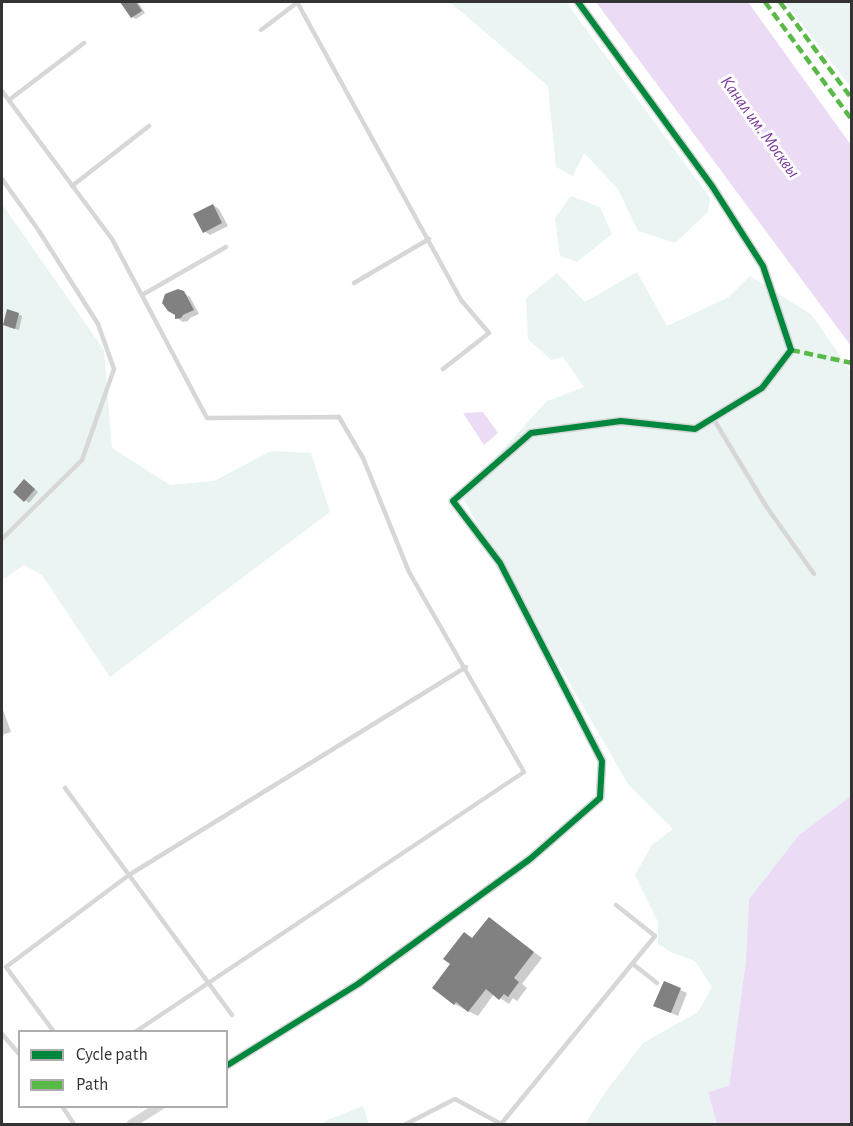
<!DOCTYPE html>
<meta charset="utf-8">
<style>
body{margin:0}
#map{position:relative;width:853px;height:1126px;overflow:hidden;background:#fff;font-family:"Alegreya Sans",sans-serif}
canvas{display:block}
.frame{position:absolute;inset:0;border:3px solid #333;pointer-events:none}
.legend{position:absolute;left:18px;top:1030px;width:210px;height:78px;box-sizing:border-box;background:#fff;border:2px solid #adadad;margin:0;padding:8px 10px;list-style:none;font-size:18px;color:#333}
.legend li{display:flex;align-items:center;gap:12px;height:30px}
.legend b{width:30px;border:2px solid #adadad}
</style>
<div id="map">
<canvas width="853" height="1126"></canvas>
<div class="frame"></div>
<ul class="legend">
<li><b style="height:8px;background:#00873e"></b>Cycle path</li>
<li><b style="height:8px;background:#58b947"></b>Path</li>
</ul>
</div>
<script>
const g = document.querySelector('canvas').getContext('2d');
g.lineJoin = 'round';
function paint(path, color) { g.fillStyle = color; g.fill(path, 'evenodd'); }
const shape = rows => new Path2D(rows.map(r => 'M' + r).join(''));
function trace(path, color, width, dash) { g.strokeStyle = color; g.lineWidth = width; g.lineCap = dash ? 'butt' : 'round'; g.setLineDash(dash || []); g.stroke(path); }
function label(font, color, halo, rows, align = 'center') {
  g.font = font + ' "Alegreya Sans",sans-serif'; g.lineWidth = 6; g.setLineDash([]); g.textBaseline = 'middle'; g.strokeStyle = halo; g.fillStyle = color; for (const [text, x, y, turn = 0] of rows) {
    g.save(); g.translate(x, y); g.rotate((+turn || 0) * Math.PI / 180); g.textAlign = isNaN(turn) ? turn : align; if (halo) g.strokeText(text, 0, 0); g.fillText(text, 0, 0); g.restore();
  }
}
paint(shape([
 [450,2,566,2,710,198,708,212,675,243,638,231,618,189,584,153,573,176,556,167,548,86],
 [785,2,851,2,851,86,850,86],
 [571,196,600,207,612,234,577,262,560,256,555,218],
 [2,204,104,350,112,448,170,485,214,481,271,451,311,453,330,512,110,677,42,575,24,565,2,580],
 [637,272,667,326,729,297,750,276,812,315,851,372,851,796,799,835,749,899,746,960,729,1086,708,1092,717,1124,585,1124,607,1090,643,1043,698,1012,712,987,695,961,671,952,658,944,658,922,635,875,652,845,673,829,628,784,461,495,547,401,584,387,563,357,551,360,528,339,526,298,557,273,585,302],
 [363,1106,369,1124,320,1124,330,1119]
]), '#eaf4f2');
paint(shape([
 [596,2,748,2,851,145,851,346],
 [483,412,498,433,484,445,463,413],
 [851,796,851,1124,717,1124,708,1092,729,1086,746,960,749,899,799,835]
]), '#ecdbf4');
paint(shape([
 [122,2,138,2,145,13,136,19,132,17],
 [213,205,219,209,228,226,210,235,204,231],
 [183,293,190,297,199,314,190,318,188,321,183,322,177,318],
 [18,314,22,316,19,330,8,327],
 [28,483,38,492,29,503,15,492],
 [2,707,11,732,2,735],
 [489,918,542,958,522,984,527,988,517,1001,513,998,509,1004,494,994,478,1016,454,1004,473,939],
 [665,983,687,993,678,1016,661,1009]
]), '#0003');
paint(shape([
 [120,2,136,2,142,11,131,18],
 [213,204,222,223,203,233,193,214],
 [178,289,184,291,194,310,183,315,181,318,175,319,175,315,168,311,162,303,165,294],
 [7,309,19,313,15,329,3,325],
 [24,479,35,489,24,502,13,492],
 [489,917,534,952,514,978,519,982,508,997,504,994,499,1000,486,989,468,1012,456,1002,454,1005,432,988,450,964,443,959,464,932,472,938],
 [664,981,681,988,671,1013,653,1006]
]), '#818181');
trace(shape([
 [297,2,461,300,489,333,443,369],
 [261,30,298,2],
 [2,91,112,239,207,418,339,417,363,458,409,572,524,772,135,1032],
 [9,100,84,43],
 [2,179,39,231,98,324,114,369,82,460,2,539],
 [72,186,149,126],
 [354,283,429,239],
 [142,295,226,247],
 [713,418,766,506,814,574],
 [65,788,232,1015],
 [633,964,657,983],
 [54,1032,6,967,129,875,466,667],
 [2,1034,20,1055],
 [62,1106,74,1124],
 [406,1124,455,1099,501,1124,655,936,616,905]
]), '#d7d7d7', 4.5);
trace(shape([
 [226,1066,358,984,530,859,600,798,602,761,500,563,453,501,531,433,621,421,695,429,762,388,791,350,763,266,712,186,578,2],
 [131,1124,160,1106]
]), '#d7d7d7', 9);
trace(shape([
 [765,2,852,120],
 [780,2,852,99],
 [791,350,852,363]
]), '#58b947', 4.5, [9, 4.5]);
trace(shape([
 [226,1066,358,984,530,859,600,798,602,761,500,563,453,501,531,433,621,421,695,429,762,388,791,350,763,266,712,186,578,2]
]), '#00873e', 6);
label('italic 18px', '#7b389d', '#fff', [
 ["Канал им. Москвы",760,127,54]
]);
</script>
